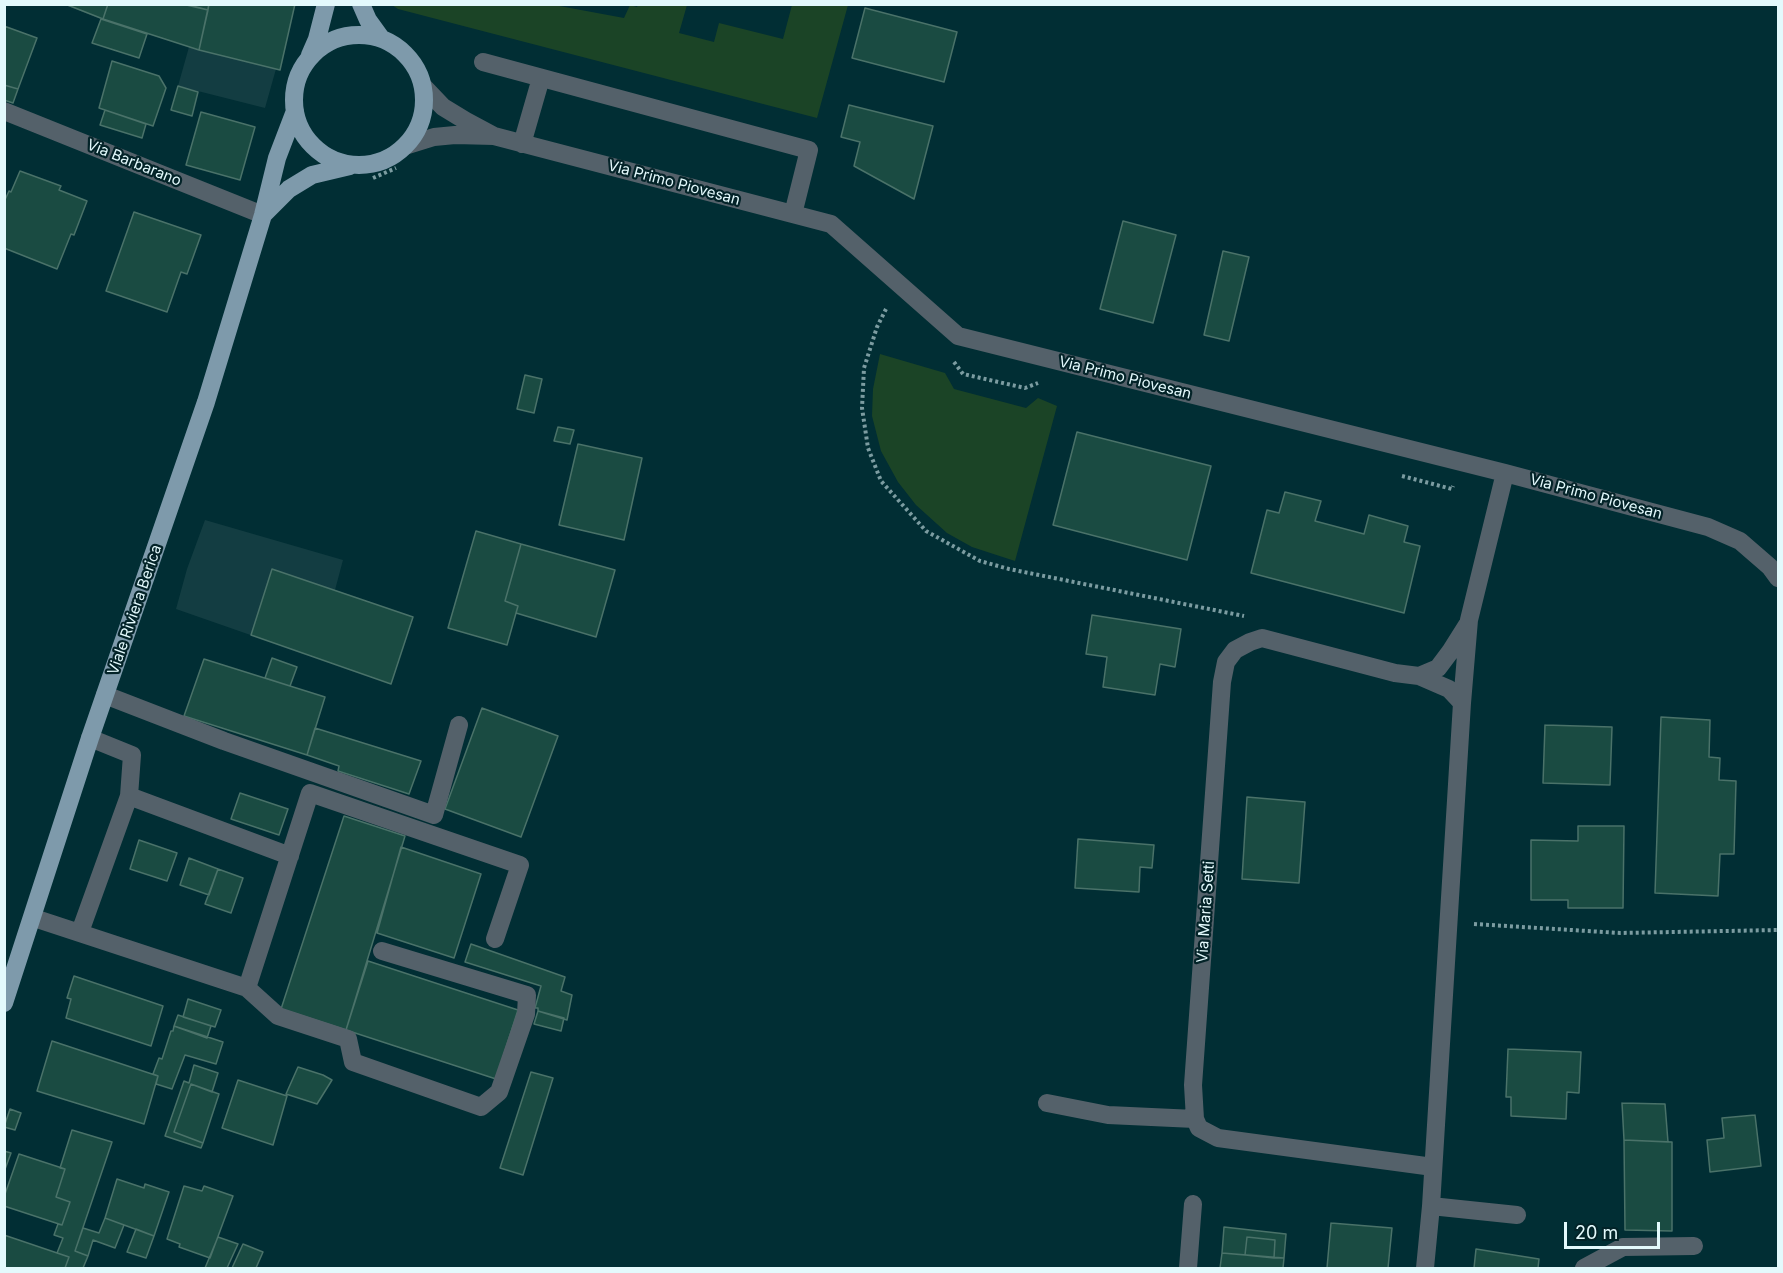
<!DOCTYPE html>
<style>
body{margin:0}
#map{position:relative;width:1783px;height:1273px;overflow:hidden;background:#012e34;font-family:Inter,sans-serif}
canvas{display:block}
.frame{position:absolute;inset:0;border:6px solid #e3f9fc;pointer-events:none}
.scale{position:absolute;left:1564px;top:1222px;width:96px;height:27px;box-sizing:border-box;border:3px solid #e3f9fc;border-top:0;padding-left:8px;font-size:18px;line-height:21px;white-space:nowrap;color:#e3f9fc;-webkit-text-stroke:4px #032328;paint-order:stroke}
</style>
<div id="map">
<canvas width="1783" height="1273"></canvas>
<div class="frame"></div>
<div class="scale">20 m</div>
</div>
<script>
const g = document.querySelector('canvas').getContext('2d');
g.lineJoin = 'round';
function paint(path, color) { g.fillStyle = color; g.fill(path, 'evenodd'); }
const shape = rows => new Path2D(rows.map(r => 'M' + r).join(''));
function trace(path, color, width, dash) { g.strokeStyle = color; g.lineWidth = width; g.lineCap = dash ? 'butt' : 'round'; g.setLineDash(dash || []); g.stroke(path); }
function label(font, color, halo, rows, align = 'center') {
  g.font = font + ' Inter,sans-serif'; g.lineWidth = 4.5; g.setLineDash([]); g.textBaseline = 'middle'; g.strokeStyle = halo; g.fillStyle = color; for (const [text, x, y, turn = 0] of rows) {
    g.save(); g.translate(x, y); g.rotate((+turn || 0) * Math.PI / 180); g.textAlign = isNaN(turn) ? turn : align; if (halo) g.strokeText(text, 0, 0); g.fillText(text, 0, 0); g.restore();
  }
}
paint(shape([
 [65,5,294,5,265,108,178,86,189,47,101,19],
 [205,520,343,560,335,590,413,617,391,684,176,609,187,569]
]), '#133d42');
paint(shape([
 [392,5,554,5,624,18,630,5,637,7,638,5,687,5,679,33,714,42,719,23,783,39,792,5,848,5,817,118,398,9],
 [880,354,945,373,954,389,1026,408,1038,398,1057,406,1015,561,972,547,947,533,916,505,898,482,881,451,872,416,873,389]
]), '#1b4426');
const building = shape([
 [65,4,108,4,103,19,65,4],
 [108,4,182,4,208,10,199,50,103,19,108,4],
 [185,4,209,4,208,10,185,4],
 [209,4,295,4,280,70,199,50,209,4],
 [865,8,957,32,944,82,852,58,865,8],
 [101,19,147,34,139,58,92,43,101,19],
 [4,26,37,38,18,89,4,85,4,26],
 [112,61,159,76,166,88,153,126,99,108,112,61],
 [4,85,18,89,13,103,4,100,4,85],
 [178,86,198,92,192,116,171,110,178,86],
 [849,105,933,126,914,199,854,166,860,142,841,137,849,105],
 [105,110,146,124,142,138,100,125,105,110],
 [201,112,255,127,240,180,186,165,201,112],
 [20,171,61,186,59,190,87,201,74,235,71,234,57,269,4,248,4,202,9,191,11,192,20,171],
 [134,212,201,235,187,274,181,272,167,312,106,291,134,212],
 [1123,221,1176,235,1153,323,1100,309,1123,221],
 [1223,251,1249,257,1229,341,1204,335,1223,251],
 [525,375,542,379,534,413,517,409,525,375],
 [558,427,574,430,570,444,554,441,558,427],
 [1077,432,1211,466,1187,560,1053,525,1077,432],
 [578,444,642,458,624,540,559,525,578,444],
 [1285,492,1321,501,1315,521,1364,534,1369,515,1408,526,1404,542,1420,546,1404,613,1251,573,1267,510,1279,513,1285,492],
 [476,531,521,544,505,601,518,606,507,645,448,628,476,531],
 [521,544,615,570,596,637,516,613,518,606,505,601,521,544],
 [272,569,413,617,391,684,251,635,272,569],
 [1092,615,1181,629,1175,667,1160,664,1155,695,1103,687,1107,657,1086,654,1092,615],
 [272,658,297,667,290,686,265,678,272,658],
 [204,659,325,697,307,755,184,716,204,659],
 [482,708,558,736,521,837,445,809,482,708],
 [1661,717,1710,720,1709,757,1720,758,1719,780,1736,781,1734,854,1720,854,1718,896,1655,893,1661,717],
 [1545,725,1612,727,1610,785,1543,783,1545,725],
 [315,728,421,761,409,794,338,771,339,766,307,755,315,728],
 [240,793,288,809,279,835,231,819,240,793],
 [1247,797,1305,802,1299,883,1242,879,1247,797],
 [344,816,405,836,346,1030,281,1009,344,816],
 [1578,826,1624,826,1623,908,1568,908,1568,900,1531,900,1531,840,1578,841,1578,826],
 [1078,839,1154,845,1152,868,1140,867,1139,892,1075,888,1078,839],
 [139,840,177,853,167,881,130,869,139,840],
 [401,847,481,874,454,958,377,933,401,847],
 [189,858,218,869,209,895,180,885,189,858],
 [218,869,243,878,231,913,205,904,218,869],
 [471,944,565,977,561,991,572,995,567,1020,538,1011,538,1008,535,1008,541,986,465,962,471,944],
 [368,961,518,1010,496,1079,346,1030,368,961],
 [74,976,163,1006,151,1046,66,1018,71,999,67,998,74,976],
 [188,999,221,1010,215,1027,183,1017,188,999],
 [538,1011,564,1018,561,1031,534,1024,538,1011],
 [178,1015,211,1026,207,1038,174,1026,178,1015],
 [174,1026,223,1042,216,1064,185,1055,172,1089,156,1084,158,1076,153,1074,159,1058,162,1059,171,1031,173,1031,174,1026],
 [52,1041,158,1076,144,1124,37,1091,52,1041],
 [1508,1049,1581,1052,1579,1093,1567,1092,1566,1119,1511,1116,1511,1097,1506,1097,1508,1049],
 [194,1065,218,1073,212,1092,191,1084,174,1132,203,1143,201,1148,165,1136,184,1081,189,1083,194,1065],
 [298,1067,323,1075,332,1080,317,1104,286,1094,298,1067],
 [531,1072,553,1078,523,1175,500,1168,531,1072],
 [238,1080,287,1096,273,1145,222,1128,238,1080],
 [191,1084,219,1094,203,1143,174,1132,191,1084],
 [1622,1103,1665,1104,1668,1142,1624,1140,1622,1103],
 [10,1109,21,1113,15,1130,4,1127,10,1109],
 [1755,1115,1761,1166,1710,1172,1707,1140,1724,1138,1722,1118,1755,1115],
 [72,1130,112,1142,75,1251,88,1256,83,1268,65,1268,69,1257,57,1253,63,1238,54,1235,58,1224,62,1225,70,1202,56,1197,65,1169,60,1168,72,1130],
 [1624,1140,1672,1142,1672,1231,1625,1230,1624,1140],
 [4,1151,11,1153,4,1172,4,1151],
 [19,1154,65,1169,56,1197,70,1202,62,1225,4,1206,4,1197,19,1154],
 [117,1179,144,1188,145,1184,169,1192,154,1236,105,1218,117,1179],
 [184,1186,202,1191,204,1186,233,1196,210,1258,179,1247,180,1244,167,1239,184,1186],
 [105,1218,124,1225,115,1248,93,1240,88,1256,75,1251,83,1228,99,1233,105,1218],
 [1331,1223,1392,1228,1388,1268,1327,1268,1331,1223],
 [1224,1227,1286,1234,1284,1258,1274,1258,1275,1240,1247,1237,1245,1255,1222,1253,1224,1227],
 [136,1229,154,1236,146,1258,127,1252,136,1229],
 [4,1235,69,1257,65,1268,4,1268,4,1235],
 [218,1237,238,1244,227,1268,205,1268,218,1237],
 [1247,1237,1275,1240,1274,1258,1245,1255,1247,1237],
 [243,1244,263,1252,256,1268,232,1268,243,1244],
 [1476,1249,1539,1259,1538,1268,1474,1268,1476,1249],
 [1222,1253,1284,1258,1283,1268,1220,1268,1222,1253]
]);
paint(building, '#1a4b42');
trace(building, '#4a7269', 1.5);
trace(shape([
 [373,178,396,168],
 [886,309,877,327,864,368,862,408,868,448,881,481,926,531,980,561,1009,569,1244,616],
 [954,362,963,374,1025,388,1038,383],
 [1402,476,1452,489,1453,486],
 [1474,924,1620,933,1778,930]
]), '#7c9ca1', 4, [3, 3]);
trace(shape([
 [483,62,809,150,793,214],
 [4,111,263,215],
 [494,136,831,224,958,336,1505,473,1708,527,1740,541,1770,567,1778,578],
 [522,144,541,78],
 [405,146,434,137,455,135,494,136,466,121,443,107,423,86],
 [1419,676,1438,668,1450,652,1467,625],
 [105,695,224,741,434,815,459,725],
 [1462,703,1469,620,1505,473],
 [129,796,290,856],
 [34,918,247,988,310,793,520,865,495,939],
 [80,932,129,796,132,755,90,738],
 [247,988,278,1016,348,1039,353,1062,481,1107,499,1092,526,1014,527,995,382,951],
 [1047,1103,1108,1115,1195,1119],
 [1431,1206,1517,1215],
 [1188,1268,1193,1204],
 [1425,1268,1431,1206,1462,703,1449,689,1419,676,1395,673,1262,638,1250,642,1235,650,1226,662,1222,682,1193,1085,1195,1119,1199,1128,1218,1138,1433,1167],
 [1584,1268,1623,1247,1694,1246]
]), '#54616a', 18);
trace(shape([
 [361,4,368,20,381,38],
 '294 100a65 65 0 1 1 130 0a65 65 0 1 1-130 0Z',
 [310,55,317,39,326,4],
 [264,214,289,189,312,175,350,166],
 [4,1003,90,738,206,402,263,215,277,158,295,111]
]), '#7e9aab', 18);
label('15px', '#e3f9fc', '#032328', [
 ["Via Barbarano",134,163,22],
 ["Via Primo Piovesan",674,183,15],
 ["Via Primo Piovesan",1125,378,14],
 ["Via Primo Piovesan",1596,497,15],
 ["Viale Riviera Berica",135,610,-71],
 ["Via Maria Setti",1206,912,-86]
]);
</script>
